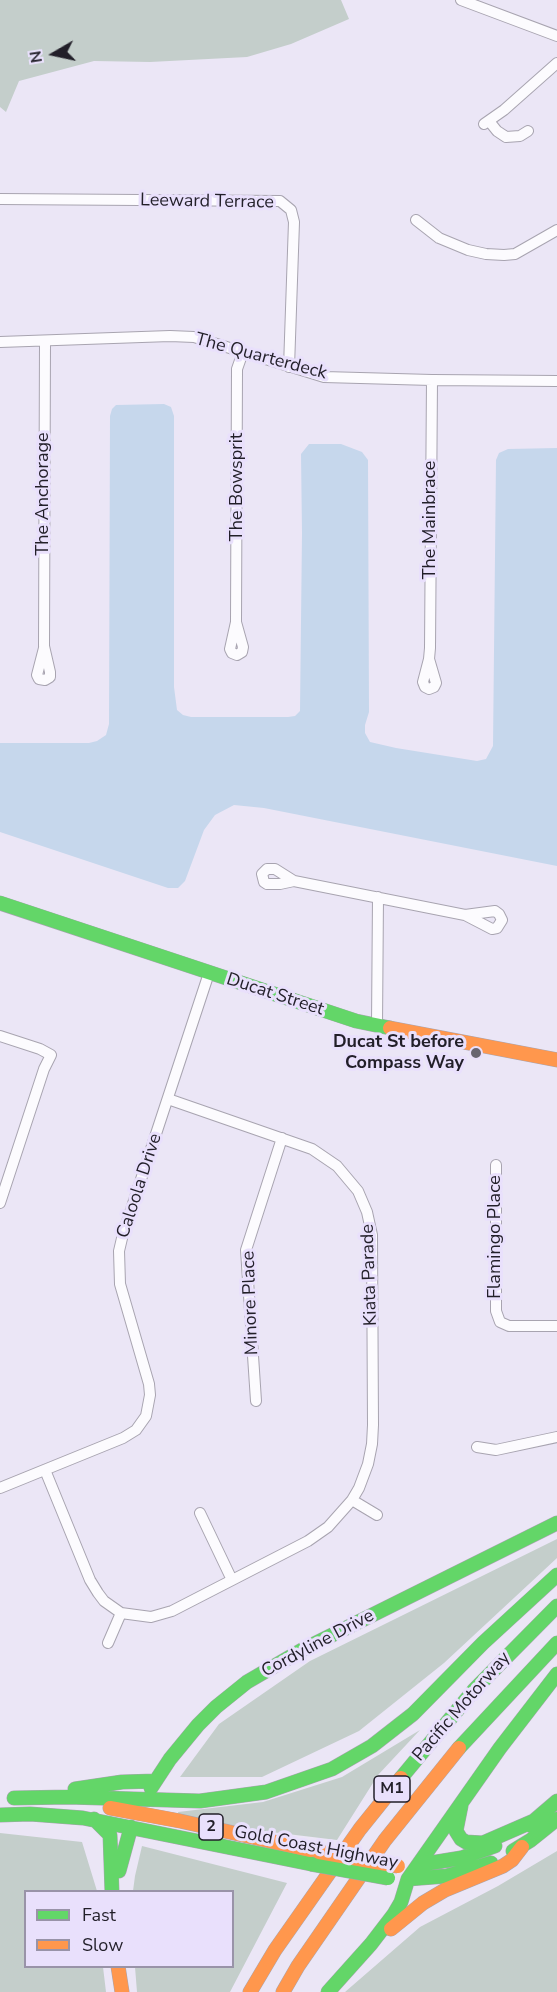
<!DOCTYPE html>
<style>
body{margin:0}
#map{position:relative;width:557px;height:1992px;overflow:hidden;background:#ebe6f6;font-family:"Nunito Sans",sans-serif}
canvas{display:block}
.legend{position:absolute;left:24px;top:1890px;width:210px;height:78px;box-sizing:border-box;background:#e9e0fc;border:2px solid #9993a8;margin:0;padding:8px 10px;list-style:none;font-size:18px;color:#221f29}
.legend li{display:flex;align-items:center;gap:12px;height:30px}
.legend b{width:30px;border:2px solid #9993a8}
.north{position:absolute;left:24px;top:24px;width:60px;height:60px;-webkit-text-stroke:4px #e9e0fc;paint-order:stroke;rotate:261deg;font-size:16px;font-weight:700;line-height:24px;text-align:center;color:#221f29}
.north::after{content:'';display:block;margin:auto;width:21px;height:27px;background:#221f29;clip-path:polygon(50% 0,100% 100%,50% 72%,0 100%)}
</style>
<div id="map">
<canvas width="557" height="1992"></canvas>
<ul class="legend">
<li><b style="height:8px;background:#63d668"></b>Fast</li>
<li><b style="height:8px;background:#ff974d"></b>Slow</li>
</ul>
<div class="north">N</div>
</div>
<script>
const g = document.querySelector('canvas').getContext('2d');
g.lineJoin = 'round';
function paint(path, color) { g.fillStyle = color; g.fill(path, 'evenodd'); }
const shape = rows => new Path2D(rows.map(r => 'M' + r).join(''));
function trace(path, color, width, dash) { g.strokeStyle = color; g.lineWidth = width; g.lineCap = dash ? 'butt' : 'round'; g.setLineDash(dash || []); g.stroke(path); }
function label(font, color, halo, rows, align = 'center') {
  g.font = font + ' "Nunito Sans",sans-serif'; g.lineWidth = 6; g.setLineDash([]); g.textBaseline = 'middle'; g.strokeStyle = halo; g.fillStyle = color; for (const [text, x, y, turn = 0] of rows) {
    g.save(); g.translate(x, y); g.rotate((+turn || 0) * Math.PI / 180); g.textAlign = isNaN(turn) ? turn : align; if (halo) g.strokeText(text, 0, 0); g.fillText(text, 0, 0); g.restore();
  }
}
paint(shape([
 [0,0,341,0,349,19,291,44,247,57,150,62,94,61,19,81,6,112,0,107],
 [557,1539,557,1558,444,1663,359,1731,262,1777,180,1777,219,1724,310,1661],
 [420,1730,378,1775,337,1840,180,1821,178,1812,263,1802,342,1777],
 [0,1833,82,1842,97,1891,26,1892,26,1966,103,1967,106,1992,0,1992],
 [142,1846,287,1883,230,1992,137,1992,135,1967,232,1966,232,1892,133,1891,135,1876],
 [557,1851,557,1992,345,1992,420,1927,498,1886]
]), '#c4cecb');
paint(shape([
 [164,404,171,407,174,416,174,687,177,710,183,715,191,717,288,717,295,716,300,711,302,533,301,454,309,444,341,444,362,452,368,460,369,712,365,725,365,733,370,742,396,748,477,761,486,759,493,746,496,460,499,453,508,449,557,448,557,866,264,808,234,805,215,815,204,830,185,881,178,888,168,888,0,832,0,743,89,743,97,741,106,735,109,724,110,416,112,409,116,405]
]), '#c6d7ec');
const street = shape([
 [461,0,557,36],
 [489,121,497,131,506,137,520,136,528,131],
 [484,124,504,110,557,63],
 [0,199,280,201,291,210,294,222,289,367],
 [416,220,439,238,468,250,486,254,504,255,515,254,557,230],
 [0,342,170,336,194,337,324,377,432,380,557,381],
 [236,622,243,647,242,652,237,655,232,653,230,649,236,622,237,369,243,352],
 [44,648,37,675,39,679,45,680,50,677,50,672,44,646,45,341],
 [429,659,436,683,434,687,429,689,425,687,423,682,429,659,430,648,432,380],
 [294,881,280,884,267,884,264,882,262,874,267,869,275,869,294,881,465,915,495,911,499,914,502,920,497,928,492,929,465,915],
 [377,1025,378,897],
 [0,1036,40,1049,51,1055,44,1069,0,1203],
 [496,1165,496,1311,500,1322,509,1326,557,1326],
 [256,1401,246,1250,282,1138],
 [477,1447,496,1450,557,1437],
 [45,1470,90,1580,98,1593,104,1601,121,1613,151,1617,172,1611,308,1541,328,1527,352,1500,359,1488,368,1464,372,1444,373,1425,372,1235,367,1212,358,1191,337,1166,312,1149,168,1099],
 [0,1488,123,1438,136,1430,146,1416,150,1395,149,1384,120,1284,119,1251,123,1234,209,973],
 [352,1500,377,1515],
 [200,1513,232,1580],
 [108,1643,121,1613]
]);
const fast = shape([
 [0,903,356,1021,390,1028],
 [459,1748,557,1643],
 [401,1778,474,1690,557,1606],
 [151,1788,170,1759,198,1725,216,1707,247,1682,302,1650,557,1523],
 [75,1789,122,1782,155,1781],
 [14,1798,68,1797,200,1801,266,1792,332,1769,372,1746,413,1714,483,1643,557,1575],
 [461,1806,456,1831,461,1839,466,1842,483,1843,536,1820],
 [0,1815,30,1814,83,1818,311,1864],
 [94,1819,110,1835,112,1892],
 [529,1825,557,1801],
 [513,1851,531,1840,557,1819],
 [418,1865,461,1858,495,1846],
 [119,1871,131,1827],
 [408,1879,447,1876,491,1863],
 [328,1992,371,1944,394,1914,401,1902,408,1879,500,1748,557,1674]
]);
const slow = shape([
 [390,1028,557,1060],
 [110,1808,180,1821,319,1852],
 [391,1929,423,1903,445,1890,503,1866,512,1860,522,1847],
 [118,1966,122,1992],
 [250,1992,275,1950,360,1829,401,1778],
 [283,1992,298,1966,385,1840,459,1748]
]);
trace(street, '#a8a4b0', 12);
trace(fast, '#a8a4b0', 15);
trace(slow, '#a8a4b0', 15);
trace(street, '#fcfbfe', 10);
trace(fast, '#63d668', 14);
trace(slow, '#ff974d', 14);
const fastBridge = shape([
 [311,1864,388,1878]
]);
const slowBridge = shape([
 [319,1852,398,1866]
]);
trace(fastBridge, '#a8a4b0', 15, []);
trace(slowBridge, '#a8a4b0', 15, []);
trace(fastBridge, '#63d668', 14);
trace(slowBridge, '#ff974d', 14);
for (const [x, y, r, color] of [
 [476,1053,6,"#686571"]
]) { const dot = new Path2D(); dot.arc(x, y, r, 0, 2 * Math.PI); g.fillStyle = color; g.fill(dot); trace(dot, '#e9e0fc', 2); }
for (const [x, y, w] of [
 [392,1789,36],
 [211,1827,24]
]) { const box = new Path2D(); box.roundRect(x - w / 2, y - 13, w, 26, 4.5); g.fillStyle = '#e9e0fc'; g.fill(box); trace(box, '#221f29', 1.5); }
label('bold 16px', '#221f29', null, [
 ["M1",392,1789],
 ["2",211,1827]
]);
label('18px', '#221f29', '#e9e0fc', [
 ["Leeward Terrace",207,202,1],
 ["The Quarterdeck",261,357,15],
 ["The Bowsprit",238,487,-90],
 ["The Anchorage",44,494,-90],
 ["The Mainbrace",431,520,-90],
 ["Ducat Street",275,995,18],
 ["Caloola Drive",140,1186,-72],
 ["Flamingo Place",496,1237,-90],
 ["Kiata Parade",370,1275,-92],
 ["Minore Place",251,1303,-92],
 ["Cordyline Drive",318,1644,-28],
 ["Pacific Motorway",462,1707,-49],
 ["Gold Coast Highway",316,1848,11]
]);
label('bold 18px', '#221f29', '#e9e0fc', [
 ["Ducat St before",464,1043],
 ["Compass Way",464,1064]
], 'right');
</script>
